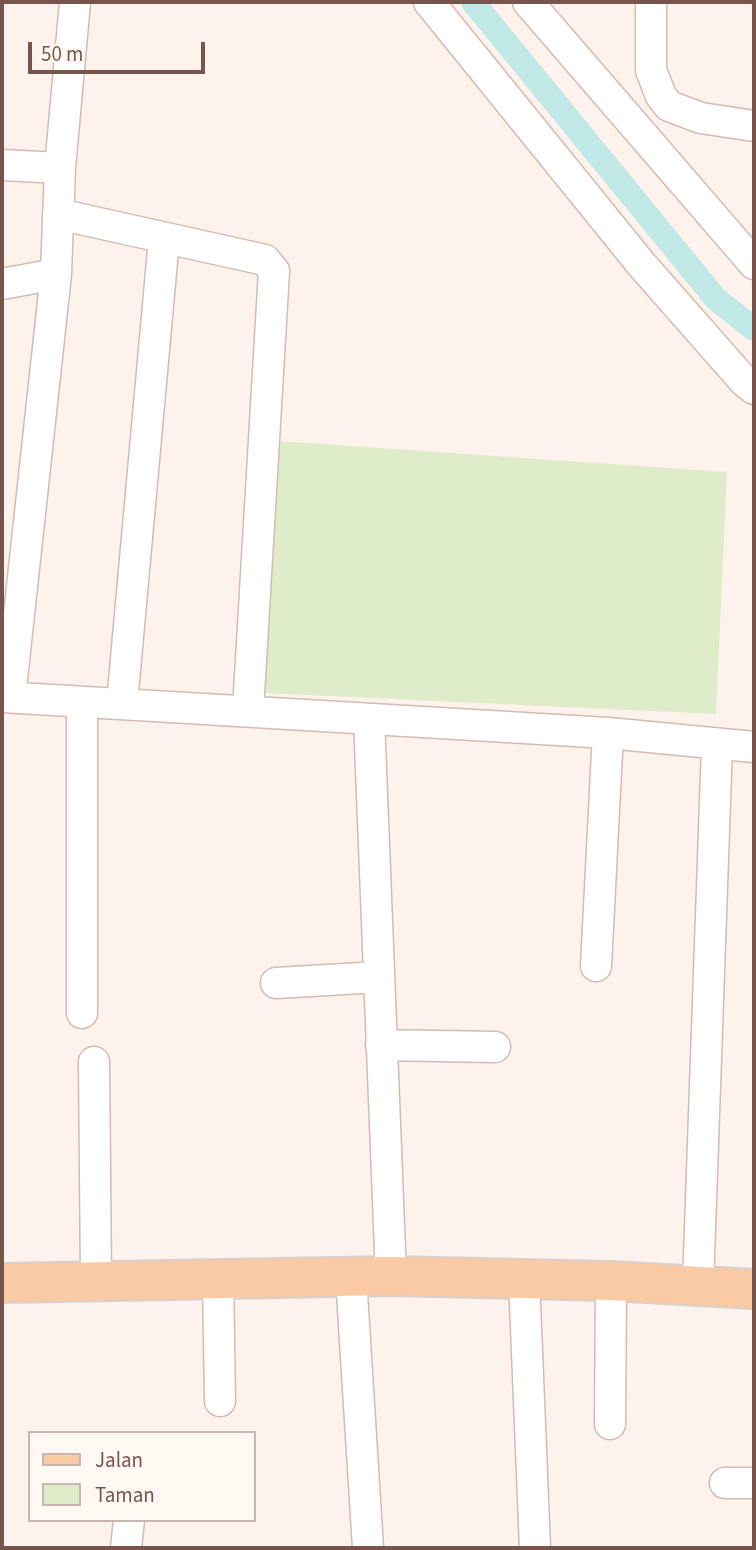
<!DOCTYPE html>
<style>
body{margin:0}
#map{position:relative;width:756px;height:1550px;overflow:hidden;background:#fdf3ec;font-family:"Source Sans 3",sans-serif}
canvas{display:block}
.frame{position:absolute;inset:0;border:4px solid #79544d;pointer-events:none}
.legend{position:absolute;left:28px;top:1431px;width:228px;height:91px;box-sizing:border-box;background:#fff8f3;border:2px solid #c9b6b1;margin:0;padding:9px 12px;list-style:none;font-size:21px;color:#79544d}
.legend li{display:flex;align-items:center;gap:14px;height:35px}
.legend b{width:35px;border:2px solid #c9b6b1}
.scale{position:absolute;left:28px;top:42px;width:177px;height:32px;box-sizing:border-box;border:4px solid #79544d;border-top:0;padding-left:9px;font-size:21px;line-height:24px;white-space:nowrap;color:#79544d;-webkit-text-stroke:5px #fff8f3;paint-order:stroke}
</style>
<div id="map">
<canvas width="756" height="1550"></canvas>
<div class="frame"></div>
<ul class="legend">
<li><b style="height:9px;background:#facaa5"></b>Jalan</li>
<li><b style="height:19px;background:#deecc9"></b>Taman</li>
</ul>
<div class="scale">50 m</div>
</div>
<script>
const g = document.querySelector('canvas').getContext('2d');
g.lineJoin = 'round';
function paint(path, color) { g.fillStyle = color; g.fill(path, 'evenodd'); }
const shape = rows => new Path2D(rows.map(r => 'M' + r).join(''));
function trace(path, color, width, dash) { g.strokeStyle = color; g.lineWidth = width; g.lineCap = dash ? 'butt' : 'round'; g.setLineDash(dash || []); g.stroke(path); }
paint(shape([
 [278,441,727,472,716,714,264,693]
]), '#deecc9');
trace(shape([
 [473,2,716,299,754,329]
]), '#bfe8e6', 24);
const minor = shape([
 [429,2,642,265,745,382,754,389],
 [528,2,754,264],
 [651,2,651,70,661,96,669,106,701,118,754,126],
 [2,165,60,168],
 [58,214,265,260,274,271,248,710],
 [2,284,56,274],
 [2,697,608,733,754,747],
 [10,697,56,274,60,168,75,2],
 [82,702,82,1013],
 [122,703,164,239],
 [369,719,391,1276],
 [596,966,608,733],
 [276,983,379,977],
 [381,1045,495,1047],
 [94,1062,96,1279],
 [218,1277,220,1401],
 [351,1277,368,1548],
 [524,1278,535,1548],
 [698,1285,717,745],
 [610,1424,611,1281],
 [725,1483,754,1483],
 [126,1548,129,1520]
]);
const major = shape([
 [2,1283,391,1276,611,1281,754,1289]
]);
trace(minor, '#d3bbb3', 33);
trace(major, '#d9cfcd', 42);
trace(minor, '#fff', 30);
trace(major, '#facaa5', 38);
</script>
